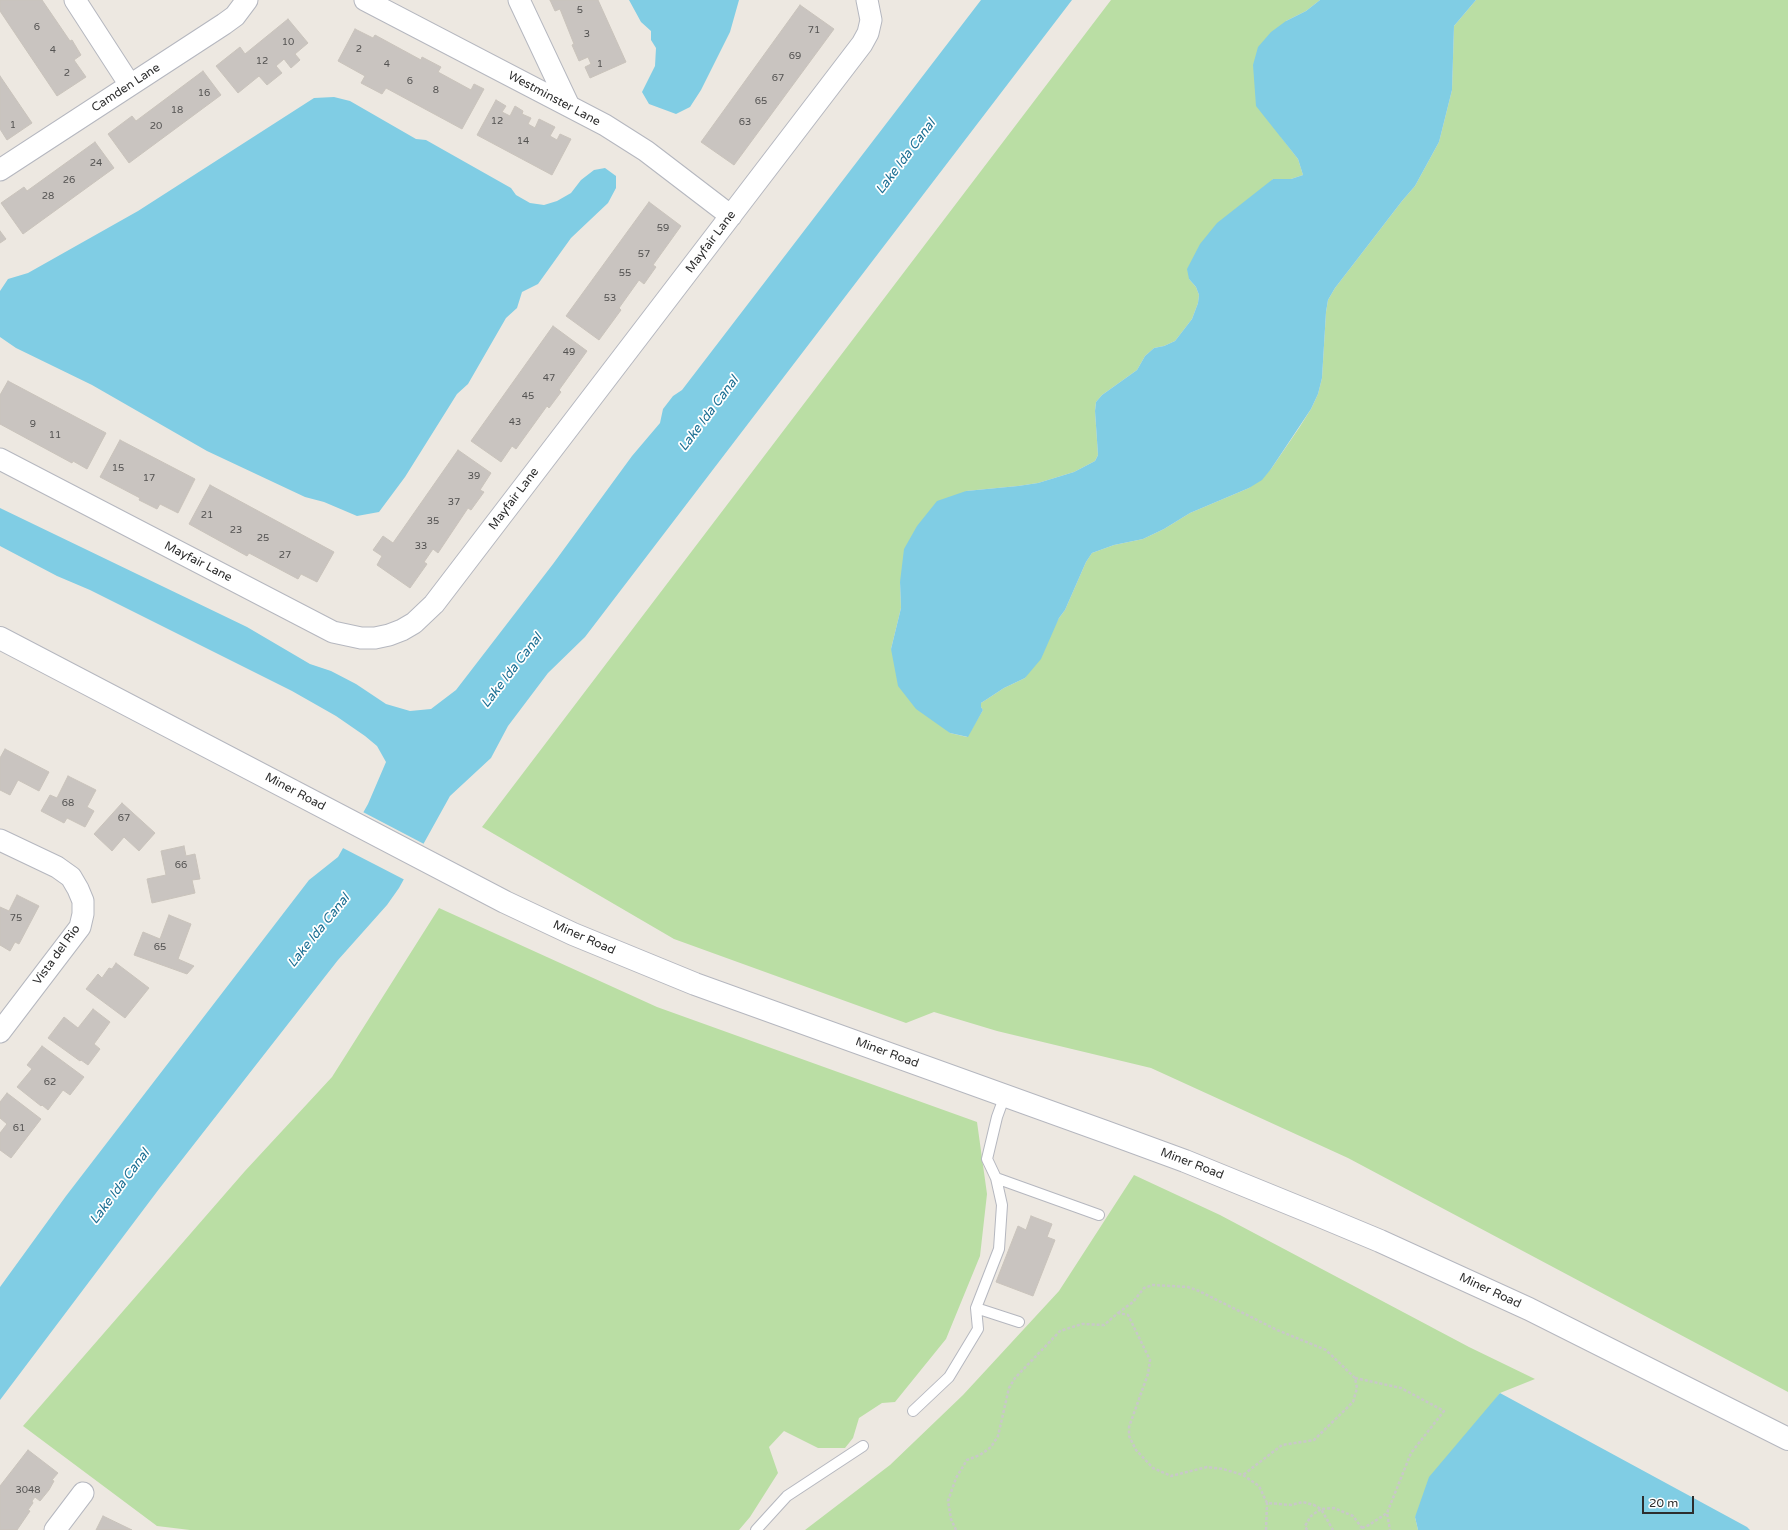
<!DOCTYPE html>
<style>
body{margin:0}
#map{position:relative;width:1788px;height:1530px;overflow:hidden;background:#ede8e1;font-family:"Varela Round",sans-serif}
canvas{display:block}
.scale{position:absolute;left:1642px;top:1496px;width:52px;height:18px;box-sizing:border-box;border:2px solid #2d2d2d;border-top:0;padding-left:5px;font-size:12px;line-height:14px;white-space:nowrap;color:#2d2d2d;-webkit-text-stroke:3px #fff;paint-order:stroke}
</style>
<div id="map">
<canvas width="1788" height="1530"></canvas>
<div class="scale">20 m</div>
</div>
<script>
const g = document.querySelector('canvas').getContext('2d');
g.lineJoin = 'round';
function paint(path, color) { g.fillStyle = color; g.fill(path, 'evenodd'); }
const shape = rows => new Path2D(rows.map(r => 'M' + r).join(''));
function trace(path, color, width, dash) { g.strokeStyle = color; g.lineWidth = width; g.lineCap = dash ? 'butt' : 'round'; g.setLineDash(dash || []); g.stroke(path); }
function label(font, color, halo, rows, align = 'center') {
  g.font = font + ' "Varela Round",sans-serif'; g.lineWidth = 3.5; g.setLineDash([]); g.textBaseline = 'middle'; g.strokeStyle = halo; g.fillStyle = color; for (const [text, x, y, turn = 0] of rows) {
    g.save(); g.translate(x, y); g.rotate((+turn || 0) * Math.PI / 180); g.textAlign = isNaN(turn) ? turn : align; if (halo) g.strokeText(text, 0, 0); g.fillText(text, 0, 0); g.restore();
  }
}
paint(shape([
 [1111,0,1320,0,1306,11,1286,21,1281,137,1298,159,1303,175,1291,179,1273,179,1189,279,1196,287,1199,295,1198,303,1192,319,1182,332,1175,341,1164,346,1154,348,1145,356,1137,370,1102,395,1096,402,1095,411,1098,455,1095,461,1074,472,1038,483,1018,486,966,491,900,582,901,608,891,649,950,733,967,737,983,710,981,707,981,703,1004,688,1025,678,1059,618,1065,610,1086,562,1092,553,1114,545,1143,539,1164,529,1190,513,1249,488,1271,469,1299,428,1311,409,1318,394,1322,378,1326,312,1328,300,1335,288,1372,240,1402,201,1415,186,1439,142,1452,90,1454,26,1476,0,1788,0,1788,1392,1348,1158,1151,1068,997,1031,934,1012,906,1023,674,939,482,827],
 [439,908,657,1007,977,1122,987,1194,980,1256,946,1339,895,1402,882,1403,859,1418,853,1438,845,1448,818,1448,784,1431,769,1447,778,1473,750,1517,739,1530,190,1530,157,1526,23,1426,245,1171,332,1077],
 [1134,1175,1220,1215,1469,1347,1535,1379,1500,1393,1415,1517,1418,1530,805,1530,890,1465,963,1395,1059,1291]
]), '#badea4');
paint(shape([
 [629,0,739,0,730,32,701,90,690,107,676,114,649,104,642,92,655,66,656,48,651,40,651,31,641,22],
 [981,0,1072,0,585,637,548,673,508,726,491,758,450,796,399,888,387,905,338,960,159,1189,0,1400,0,1287,66,1196,309,880,338,857,368,804,386,762,377,746,365,736,336,716,292,691,90,590,57,576,0,546,0,508,247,627,310,664,331,671,356,684,386,704,410,711,431,709,456,690,553,564,632,456,660,423,663,409,673,396,682,390],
 [1320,0,1476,0,1454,26,1452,90,1439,142,1415,186,1402,201,1372,240,1335,288,1328,300,1326,312,1322,378,1318,394,1311,409,1271,469,1262,480,1249,488,1190,513,1164,529,1143,539,1114,545,1092,553,1086,562,1065,610,1059,618,1041,659,1025,678,1004,688,981,703,981,707,983,710,968,737,950,733,916,709,898,686,891,649,901,608,900,582,904,549,917,526,937,501,966,491,1018,486,1038,483,1074,472,1095,461,1098,455,1095,411,1096,402,1102,395,1137,370,1145,356,1154,348,1164,346,1175,341,1192,319,1198,303,1199,295,1196,287,1189,279,1187,269,1200,244,1217,223,1273,179,1291,179,1303,175,1298,159,1256,106,1253,65,1258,47,1271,32,1286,21,1306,11],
 [334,97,350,101,416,139,426,140,511,188,516,195,530,203,544,205,557,201,571,193,581,180,594,170,605,168,616,176,616,188,608,203,571,238,538,284,522,292,517,308,506,318,468,384,457,394,405,477,379,512,357,516,324,502,305,497,207,451,92,385,16,348,0,337,0,291,8,279,28,273,138,211,314,98],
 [1500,1393,1747,1527,1750,1530,1418,1530,1415,1517,1429,1477]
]), '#80cde4');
paint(shape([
 [361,811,424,844,405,880,341,847]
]), '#ede8e1');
const building = shape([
 [0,0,42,0,70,41,72,40,81,55,74,60,86,77,57,96,0,11,0,0],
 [550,0,598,0,626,62,590,78,585,67,591,64,588,57,579,61,572,45,574,44,560,9,555,11,550,0],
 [800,5,834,29,734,165,701,142,800,5],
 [288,19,308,43,295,54,300,60,291,68,284,59,276,66,282,73,267,85,259,76,238,93,216,66,240,47,245,54,288,19],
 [355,29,373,38,375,35,421,60,422,57,441,67,438,72,471,90,474,84,484,89,462,129,386,88,382,94,361,83,365,76,338,61,355,29],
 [203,71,221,95,129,163,108,134,132,116,136,121,203,71],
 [0,76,32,123,7,140,0,129,0,76],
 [496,100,506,106,502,112,510,116,515,106,523,111,522,114,531,118,528,124,535,128,539,119,555,127,550,136,557,140,560,134,571,139,552,175,477,135,496,100],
 [95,142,114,168,23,234,1,203,24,187,27,191,95,142],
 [649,202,681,226,653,265,656,267,644,284,639,280,619,308,621,310,599,340,566,316,649,202],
 [0,231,6,239,0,243,0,231],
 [553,326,587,351,559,390,561,392,549,408,547,406,516,449,512,446,501,462,471,441,553,326],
 [8,381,106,433,87,469,73,461,72,463,0,424,0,395,8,381],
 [120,440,195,479,178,513,160,504,157,509,139,500,140,498,100,477,120,440],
 [458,450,491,473,480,490,484,492,471,510,468,508,438,553,433,549,424,562,427,564,410,588,377,565,382,556,373,550,383,536,393,543,458,450],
 [210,485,334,552,317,582,301,574,298,579,249,553,247,556,189,524,210,485],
 [5,749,49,772,39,791,18,780,10,795,0,790,0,758,5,749],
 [68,776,96,790,87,807,94,811,85,827,67,818,64,823,41,811,50,795,57,798,68,776],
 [122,803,155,833,139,851,124,837,112,851,94,834,122,803],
 [184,846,186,856,195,854,200,879,192,880,195,893,152,903,147,879,166,875,161,851,184,846],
 [17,895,39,906,19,944,15,942,10,951,0,945,0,907,9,911,17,895],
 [169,915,191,924,178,959,194,966,187,974,134,955,143,932,160,939,169,915],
 [116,963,149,988,125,1018,86,989,98,974,102,978,109,968,112,969,116,963],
 [93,1009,110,1022,94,1044,100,1049,88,1065,81,1060,80,1061,48,1038,64,1017,78,1028,93,1009],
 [42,1046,84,1077,70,1095,63,1090,48,1110,42,1105,41,1106,17,1087,32,1069,27,1065,42,1046],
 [7,1093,41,1119,11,1158,0,1150,0,1133,7,1124,0,1118,0,1102,7,1093],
 [1031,1216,1052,1224,1047,1237,1055,1240,1033,1296,996,1282,1018,1226,1026,1230,1031,1216],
 [28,1450,58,1473,52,1480,54,1481,49,1490,40,1501,35,1497,32,1501,33,1503,28,1510,30,1511,17,1530,0,1530,0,1486,28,1450],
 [103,1516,132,1530,96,1530,103,1516]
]);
paint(building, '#c9c4c0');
trace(building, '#c9c3bb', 1);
const lane = shape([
 [996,1178,1099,1215],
 [976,1308,1019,1322],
 [913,1411,949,1377,978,1329,976,1308,999,1249,1002,1205,996,1178,987,1159,997,1117,1005,1095],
 [756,1530,787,1496,863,1446]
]);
const street = shape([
 [75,0,130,85],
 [365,0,605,125,646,151,731,216],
 [519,0,569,106],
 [0,170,224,24,235,16,247,0],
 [0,459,333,632,361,638,375,638,389,635,402,630,414,623,434,604,862,44,868,33,871,20,867,0],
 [0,840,57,867,71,877,78,889,83,901,83,914,80,927,0,1032],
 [55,1530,83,1493]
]);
const secondary = shape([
 [0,638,505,902,573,934,695,984,1106,1132,1185,1161,1320,1216,1380,1241,1529,1309,1788,1439]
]);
trace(lane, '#b5b7bf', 12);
trace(street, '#b5b7bf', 23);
trace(secondary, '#b5b7bf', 24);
trace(shape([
 [1118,1313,1133,1302,1144,1288,1153,1285,1188,1287,1199,1291,1277,1330,1326,1350,1355,1378,1357,1388,1353,1402,1314,1440,1282,1445,1243,1475],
 [1355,1378,1401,1388,1444,1411,1411,1453,1387,1513,1390,1530],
 [1362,1528,1369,1525,1387,1513],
 [956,1530,951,1519,948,1501,956,1478,967,1460,980,1455,991,1447,998,1436,1009,1388,1015,1378,1060,1331,1082,1324,1104,1325,1118,1313,1128,1315,1150,1360,1148,1374,1129,1427,1129,1436,1136,1450,1153,1468,1171,1476,1207,1467,1223,1469,1243,1475,1259,1486,1267,1503,1291,1505,1303,1502,1314,1505,1321,1509,1334,1508,1353,1516,1362,1528,1360,1530],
 [1266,1530,1267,1503],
 [1307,1530,1305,1526,1311,1516,1321,1509,1333,1530]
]), '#c8c8c8', 2.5, [3, 2]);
trace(lane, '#fff', 10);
trace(street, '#fff', 21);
trace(secondary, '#fff', 22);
label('10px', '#545352', null, [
 ["5",580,10],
 ["6",37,27],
 ["71",814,30],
 ["3",587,34],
 ["10",288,42],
 ["2",359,49],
 ["4",53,50],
 ["69",795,56],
 ["12",262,61],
 ["4",387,64],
 ["1",600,64],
 ["2",67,73],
 ["67",778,78],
 ["6",410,81],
 ["8",436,90],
 ["16",204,93],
 ["65",761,101],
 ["18",177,110],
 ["12",497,121],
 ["63",745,122],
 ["1",13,125],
 ["20",156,126],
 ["14",523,141],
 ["24",96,163],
 ["26",69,180],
 ["28",48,196],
 ["59",663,228],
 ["57",644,254],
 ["55",625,273],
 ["53",610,298],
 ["49",569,352],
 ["47",549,378],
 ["45",528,396],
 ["43",515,422],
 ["9",33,424],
 ["11",55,435],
 ["15",118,468],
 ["39",474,476],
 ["17",149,478],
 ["37",454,502],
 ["21",207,515],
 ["35",433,521],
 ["23",236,530],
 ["25",263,538],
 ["33",421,546],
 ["27",285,555],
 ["68",68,803],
 ["67",124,818],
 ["66",181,865],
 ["75",16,918],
 ["65",160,947],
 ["62",50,1082],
 ["61",19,1128],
 ["3048",28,1490]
]);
label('12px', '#2d2d2d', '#fff', [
 ["Camden Lane",126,88,-33],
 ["Westminster Lane",554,99,28],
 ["Mayfair Lane",711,242,-53],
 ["Mayfair Lane",514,499,-53],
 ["Mayfair Lane",198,562,27],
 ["Miner Road",295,792,28],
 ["Miner Road",584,938,24],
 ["Vista del Rio",57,955,-54],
 ["Miner Road",887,1053,20],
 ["Miner Road",1192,1164,21],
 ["Miner Road",1490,1291,25]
]);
label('italic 13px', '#1c6f93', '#fff', [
 ["Lake Ida Canal",906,157,-53],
 ["Lake Ida Canal",709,414,-53],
 ["Lake Ida Canal",512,671,-52],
 ["Lake Ida Canal",319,931,-51],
 ["Lake Ida Canal",120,1187,-53]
]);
</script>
